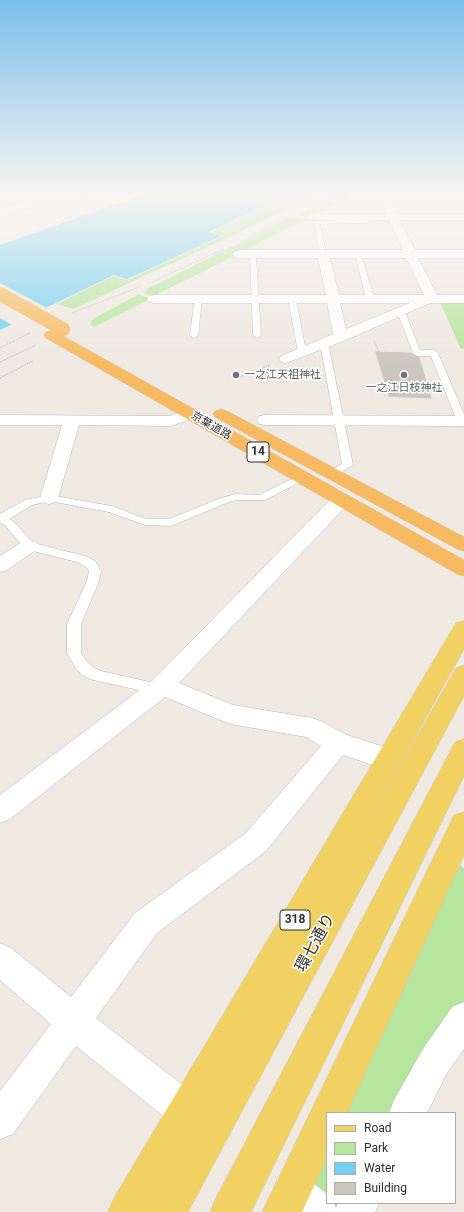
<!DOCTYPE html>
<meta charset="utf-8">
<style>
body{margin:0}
#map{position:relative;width:464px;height:1212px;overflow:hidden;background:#efe9e1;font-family:Roboto,sans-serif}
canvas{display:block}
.legend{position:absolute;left:326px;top:1112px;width:130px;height:92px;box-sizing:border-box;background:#fff;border:1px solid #ababab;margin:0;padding:5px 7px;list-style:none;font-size:12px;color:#2e2e2e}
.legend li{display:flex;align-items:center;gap:8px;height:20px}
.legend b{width:20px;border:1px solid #ababab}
</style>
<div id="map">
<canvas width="464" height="1212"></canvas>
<ul class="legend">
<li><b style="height:5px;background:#f2d163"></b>Road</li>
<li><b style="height:11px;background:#b6e59e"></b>Park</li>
<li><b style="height:11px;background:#75cff0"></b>Water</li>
<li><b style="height:11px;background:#cbc7bf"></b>Building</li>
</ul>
</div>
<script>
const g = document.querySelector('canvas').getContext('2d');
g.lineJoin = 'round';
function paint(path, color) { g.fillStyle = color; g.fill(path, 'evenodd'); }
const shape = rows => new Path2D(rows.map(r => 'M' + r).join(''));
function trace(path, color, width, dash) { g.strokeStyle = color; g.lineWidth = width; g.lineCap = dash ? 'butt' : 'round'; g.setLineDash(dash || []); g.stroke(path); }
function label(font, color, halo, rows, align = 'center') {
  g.font = font + ' Roboto,"Noto Sans JP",sans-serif'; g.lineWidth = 3; g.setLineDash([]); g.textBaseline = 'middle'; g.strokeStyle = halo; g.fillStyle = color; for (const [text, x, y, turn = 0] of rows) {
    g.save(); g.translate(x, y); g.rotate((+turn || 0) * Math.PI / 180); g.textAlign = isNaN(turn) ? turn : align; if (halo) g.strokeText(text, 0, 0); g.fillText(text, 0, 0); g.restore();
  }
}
paint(shape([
 [290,195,320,195,73,309,57,304,114,276,127,280,224,236,211,232],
 [337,195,353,195,312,216,296,216],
 [289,218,308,219,154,296,144,293,149,288],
 [139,294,150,299,94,327,90,324,93,319],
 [440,302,464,303,464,349,461,349],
 [460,864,464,869,464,1003,398,1113,345,1113],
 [327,1153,327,1203,350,1203,333,1212,309,1191]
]), '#b6e59e');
paint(shape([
 [142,195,288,195,209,232,222,236,127,279,114,275,0,330,0,245]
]), '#75cff0');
paint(shape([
 [0,283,49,309,14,326,0,318]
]), '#efe9e1');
const building = shape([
 [376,352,411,353,419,358,431,398,389,396,376,352]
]);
paint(building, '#cbc7bf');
trace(building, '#cbc5ba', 1);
const service = shape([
 [382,215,385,217,384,218,365,223,320,224,325,248,322,250,319,248,314,221,365,219,382,215],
 [253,252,256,254,261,335,257,338,253,335,250,254,253,252],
 [358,252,361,254,374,298,373,300,367,300,366,298,355,254,358,252],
 [195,297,201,297,202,299,198,335,194,338,190,335,195,297],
 [289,297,295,297,296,299,306,352,305,354,299,354,298,352,288,299,289,297],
 [398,310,404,310,405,312,420,350,434,350,438,353,464,414,464,423,459,423,457,421,431,356,417,356,413,353,397,312,398,310],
 [324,340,328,343,353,465,333,477,328,474,329,472,342,464,320,343,324,340],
 [302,474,306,475,307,477,306,479,265,500,236,500,229,502,171,526,145,525,109,512,49,501,32,505,9,519,13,521,33,543,85,556,95,561,101,571,99,581,81,624,81,653,86,661,94,668,101,671,163,685,165,689,163,693,158,694,93,680,84,676,76,669,67,653,67,624,87,581,89,571,86,567,77,562,25,549,5,525,0,523,0,514,25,500,49,495,112,506,146,519,169,519,221,498,236,494,259,495,302,474]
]);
const minor = shape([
 [43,195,58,195,57,197,0,217,0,210,43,195],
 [381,195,391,195,397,214,464,214,464,220,400,220,415,250,464,250,464,258,418,258,437,295,464,295,464,303,430,303,346,340,286,363,281,362,279,359,281,356,333,334,327,303,154,303,149,302,147,299,149,296,154,295,326,295,318,258,239,258,235,257,233,254,235,251,239,250,403,250,389,220,312,220,307,217,312,214,387,214,381,195],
 [330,258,406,258,424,295,339,295,330,258],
 [340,303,410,303,346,329,340,303],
 [190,409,196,411,198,414,196,417,171,426,79,425,58,498,56,502,49,504,42,502,40,498,62,425,0,425,0,415,170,416,190,409],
 [265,415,464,416,464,426,265,425,259,424,257,420,259,416,265,415],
 [341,494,348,496,350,500,348,504,179,683,233,705,312,718,321,721,347,735,397,751,401,759,397,767,388,770,343,755,266,851,157,933,96,1018,198,1097,203,1110,198,1123,185,1128,172,1123,76,1046,13,1134,0,1139,0,1091,51,1024,0,980,0,943,11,948,71,997,135,913,246,833,321,746,306,737,230,724,165,697,10,819,0,823,0,795,153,680,334,496,341,494],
 [29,540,36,542,39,546,36,550,7,570,0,572,0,556,22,542,29,540],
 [464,1002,464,1049,447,1073,427,1113,389,1113,394,1100,423,1049,452,1007,464,1002],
 [292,1172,306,1177,327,1194,327,1203,334,1203,336,1208,338,1203,379,1203,375,1212,287,1212,278,1205,273,1191,278,1177,292,1172]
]);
const primary = shape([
 [464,621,464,649,368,822,456,668,464,665,464,696,188,1212,108,1212,114,1198,456,623,464,621],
 [464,739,464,776,251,1212,210,1212,216,1198,455,742,464,739],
 [464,812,464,855,347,1113,327,1113,327,1158,302,1212,262,1212,454,815,464,812]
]);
const trunk = shape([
 [51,331,56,332,464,560,464,576,457,574,46,338,44,335,46,332,51,331],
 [221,409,227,411,464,537,464,551,457,549,215,417,213,414,215,411,221,409]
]);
trace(service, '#b4b7c1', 1);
trace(minor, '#b4b7c1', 1);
trace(primary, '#c9c9c9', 1);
trace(trunk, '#c9c9c9', 1);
trace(shape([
 [322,201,334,195],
 [68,202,86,195],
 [248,237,296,213],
 [152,282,224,249],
 [72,313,142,286],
 [374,341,379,352],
 [0,348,30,333],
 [0,362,36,345],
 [0,378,33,361],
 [238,378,270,365]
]), '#c9c9c9', 1.5, [1.5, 1]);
paint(service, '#fff');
paint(minor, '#fff');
paint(primary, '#f2d163');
paint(trunk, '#f8ba60');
const trunkBridge = shape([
 [0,294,63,329]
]);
trace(trunkBridge, '#c9c9c9', 14, []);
trace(trunkBridge, '#f8ba60', 14);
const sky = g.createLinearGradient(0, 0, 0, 365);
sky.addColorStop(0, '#7abfeb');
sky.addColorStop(0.53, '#f8f5f2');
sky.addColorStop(1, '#f8f5f200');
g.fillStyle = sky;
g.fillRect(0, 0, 464, 365);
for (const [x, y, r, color] of [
 [236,375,4,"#6b7280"],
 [404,375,4,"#6b7280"]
]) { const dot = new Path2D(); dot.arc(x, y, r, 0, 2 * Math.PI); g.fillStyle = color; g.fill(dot); trace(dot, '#fff', 1.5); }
label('11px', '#5b616d', '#fff', [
 ["一之江天祖神社",244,375],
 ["一之江日枝神社",404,388,"center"]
], 'left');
label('11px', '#2e2e2e', '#fff', [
 ["京葉道路",211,426,30]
]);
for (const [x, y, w] of [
 [258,452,22],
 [295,920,30]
]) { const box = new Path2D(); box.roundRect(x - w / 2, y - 10, w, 20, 3); g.fillStyle = '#fff'; g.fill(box); trace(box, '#2e2e2e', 1); }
label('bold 12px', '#2e2e2e', null, [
 ["14",258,452],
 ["318",295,920]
]);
label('16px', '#2e2e2e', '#fff', [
 ["環七通り",316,943,-61]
]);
</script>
